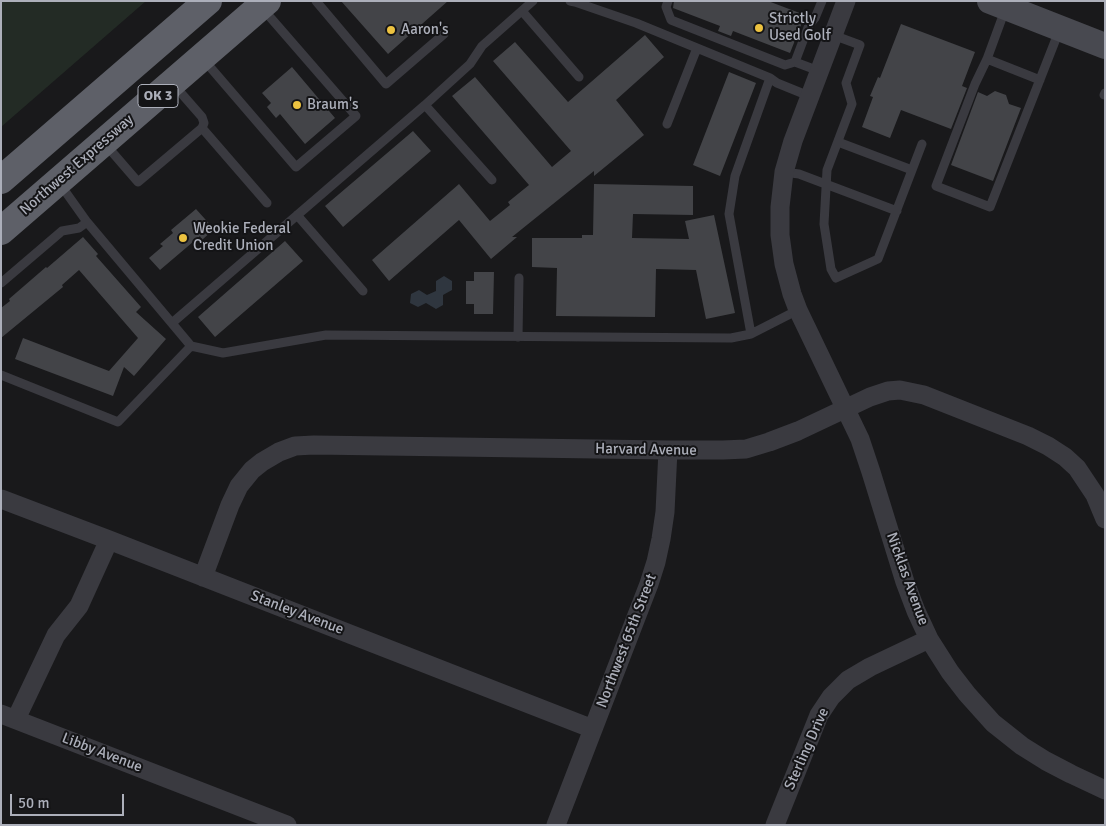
<!DOCTYPE html>
<style>
body{margin:0}
#map{position:relative;width:1106px;height:826px;overflow:hidden;background:#19191b;font-family:Signika,sans-serif}
canvas{display:block}
.frame{position:absolute;inset:0;border:2px solid #acafba;pointer-events:none}
.scale{position:absolute;left:10px;top:794px;width:114px;height:22px;box-sizing:border-box;border:2px solid #acafba;border-top:0;padding-left:6px;font-size:15px;line-height:18px;white-space:nowrap;color:#acafba;-webkit-text-stroke:4px #141416;paint-order:stroke}
</style>
<div id="map">
<canvas width="1106" height="826"></canvas>
<div class="frame"></div>
<div class="scale">50 m</div>
</div>
<script>
const g = document.querySelector('canvas').getContext('2d');
g.lineJoin = 'round';
function paint(path, color) { g.fillStyle = color; g.fill(path, 'evenodd'); }
const shape = rows => new Path2D(rows.map(r => 'M' + r).join(''));
function trace(path, color, width, dash) { g.strokeStyle = color; g.lineWidth = width; g.lineCap = dash ? 'butt' : 'round'; g.setLineDash(dash || []); g.stroke(path); }
function label(font, color, halo, rows, align = 'center') {
  g.font = font + ' Signika,sans-serif'; g.lineWidth = 4; g.setLineDash([]); g.textBaseline = 'middle'; g.strokeStyle = halo; g.fillStyle = color; for (const [text, x, y, turn = 0] of rows) {
    g.save(); g.translate(x, y); g.rotate((+turn || 0) * Math.PI / 180); g.textAlign = isNaN(turn) ? turn : align; if (halo) g.strokeText(text, 0, 0); g.fillText(text, 0, 0); g.restore();
  }
}
paint(shape([
 [1,1,146,1,1,127]
]), '#232b25');
paint(shape([
 [444,276,452,281,452,290,443,295,443,305,436,309,426,303,418,307,410,303,411,294,419,290,427,295,436,291,436,281]
]), '#2f363f');
paint(shape([
 [341,1,448,1,388,54],
 [674,1,768,1,805,15,790,53,733,31,731,36,718,31,720,26,673,8],
 [901,24,975,52,962,86,967,88,951,129,901,110,890,138,862,127,873,97,870,96,878,77,880,78],
 [645,35,664,57,616,100,644,135,594,176,594,171,512,237,517,237,491,259,459,220,389,281,372,260,459,184,490,221,510,205,508,202,529,185,452,96,475,77,552,167,571,151,493,61,515,42,568,102],
 [292,67,335,118,305,144,280,114,276,118,271,112,267,107,271,103,262,93],
 [729,72,756,83,720,176,693,165],
 [995,91,1006,95,1009,104,1021,108,993,181,951,165,978,92,987,96],
 [413,131,431,151,343,227,325,206],
 [594,184,693,186,693,215,633,214,632,238,689,239,685,221,714,215,735,313,706,319,696,270,656,269,655,317,556,316,557,268,532,267,532,238,582,238,582,235,593,235],
 [196,209,214,229,202,240,200,236,160,270,149,258,163,246,160,244,173,233,171,230],
 [83,237,98,254,96,256,141,307,136,312,166,339,134,376,124,367,113,396,15,359,23,338,109,371,138,338,79,270,62,285,63,287,1,338,1,308,10,301,9,299,46,267,47,268],
 [285,241,303,261,215,337,198,317],
 [474,272,494,272,493,314,474,314,474,304,466,304,466,281,474,281]
]), '#434448');
trace(shape([
 [316,1,386,84,444,34],
 [570,1,575,2,636,23,770,78,777,83,809,96],
 [668,1,666,7,671,20,785,65,795,62,819,71],
 [1005,10,987,59,975,84,936,186,990,207,1059,31],
 [522,11,579,77],
 [833,35,860,45,846,83,852,104,827,170,824,224,831,269,836,278,878,259,922,144],
 [987,59,1040,80],
 [204,60,296,167,356,116,263,9],
 [795,62,809,25,815,18,822,1],
 [1104,95,1105,93],
 [425,105,492,180],
 [667,124,697,48],
 [202,128,267,203],
 [838,142,912,170],
 [106,145,138,182,202,128,204,123,202,117,174,85],
 [784,172,799,174,897,211],
 [60,184,87,222,191,346,223,353,326,335,731,338,751,334,798,310],
 [297,215,363,291],
 [1,283,62,231,79,228,87,222],
 [172,323,425,105,470,64,482,46,533,1],
 [751,334,729,214,735,176,770,78],
 [518,337,519,278],
 [1,375,118,422,191,346]
]), '#3a3a40', 9);
trace(shape([
 [846,1,793,141,784,172,780,207,780,235,784,264,792,294,798,310,860,439,871,472,905,582,916,611,929,639,950,672,967,694,993,723,1022,746,1046,761,1071,774,1105,790],
 [1,499,109,540,593,729],
 [203,577,230,505,239,486,252,470,262,462,279,452,295,446,314,445,668,450,723,450,746,449,769,442,798,431,870,397,888,391,900,390,924,395,1028,436,1048,446,1065,457,1077,468,1095,495,1105,519],
 [1,714,287,825],
 [16,719,56,635,79,606,109,540],
 [556,825,649,584,656,562,661,539,665,512,668,450],
 [775,825,819,715,831,697,848,680,870,667,929,639]
]), '#3a3a40', 19);
trace(shape([
 [990,1,1105,46]
]), '#484950', 26);
trace(shape([
 [1,180,208,1],
 [1,231,267,1]
]), '#5e6068', 28);
for (const [x, y, r, color] of [
 [759,28,5,"#ecc240"],
 [391,30,5,"#ecc240"],
 [297,105,5,"#ecc240"],
 [183,238,5,"#ecc240"]
]) { const dot = new Path2D(); dot.arc(x, y, r, 0, 2 * Math.PI); g.fillStyle = color; g.fill(dot); trace(dot, '#141416', 2); }
for (const [x, y, w] of [
 [158,96,40]
]) { const box = new Path2D(); box.roundRect(x - w / 2, y - 11.5, w, 23, 4); g.fillStyle = '#141416'; g.fill(box); trace(box, '#acafba', 1); }
label('bold 14px', '#acafba', null, [
 ["OK 3",158,96]
]);
label('15px', '#acafba', '#141416', [
 ["Strictly",769,19],
 ["Used Golf",769,36],
 ["Aaron's",401,30],
 ["Braum's",307,105],
 ["Weokie Federal",193,229],
 ["Credit Union",193,246]
], 'left');
label('15px', '#acafba', '#141416', [
 ["Northwest Expressway",77,165,-41],
 ["Harvard Avenue",646,450,1],
 ["Nicklas Avenue",907,579,70],
 ["Stanley Avenue",297,613,21],
 ["Northwest 65th Street",627,641,-69],
 ["Sterling Drive",807,749,-66],
 ["Libby Avenue",102,753,21]
]);
</script>
